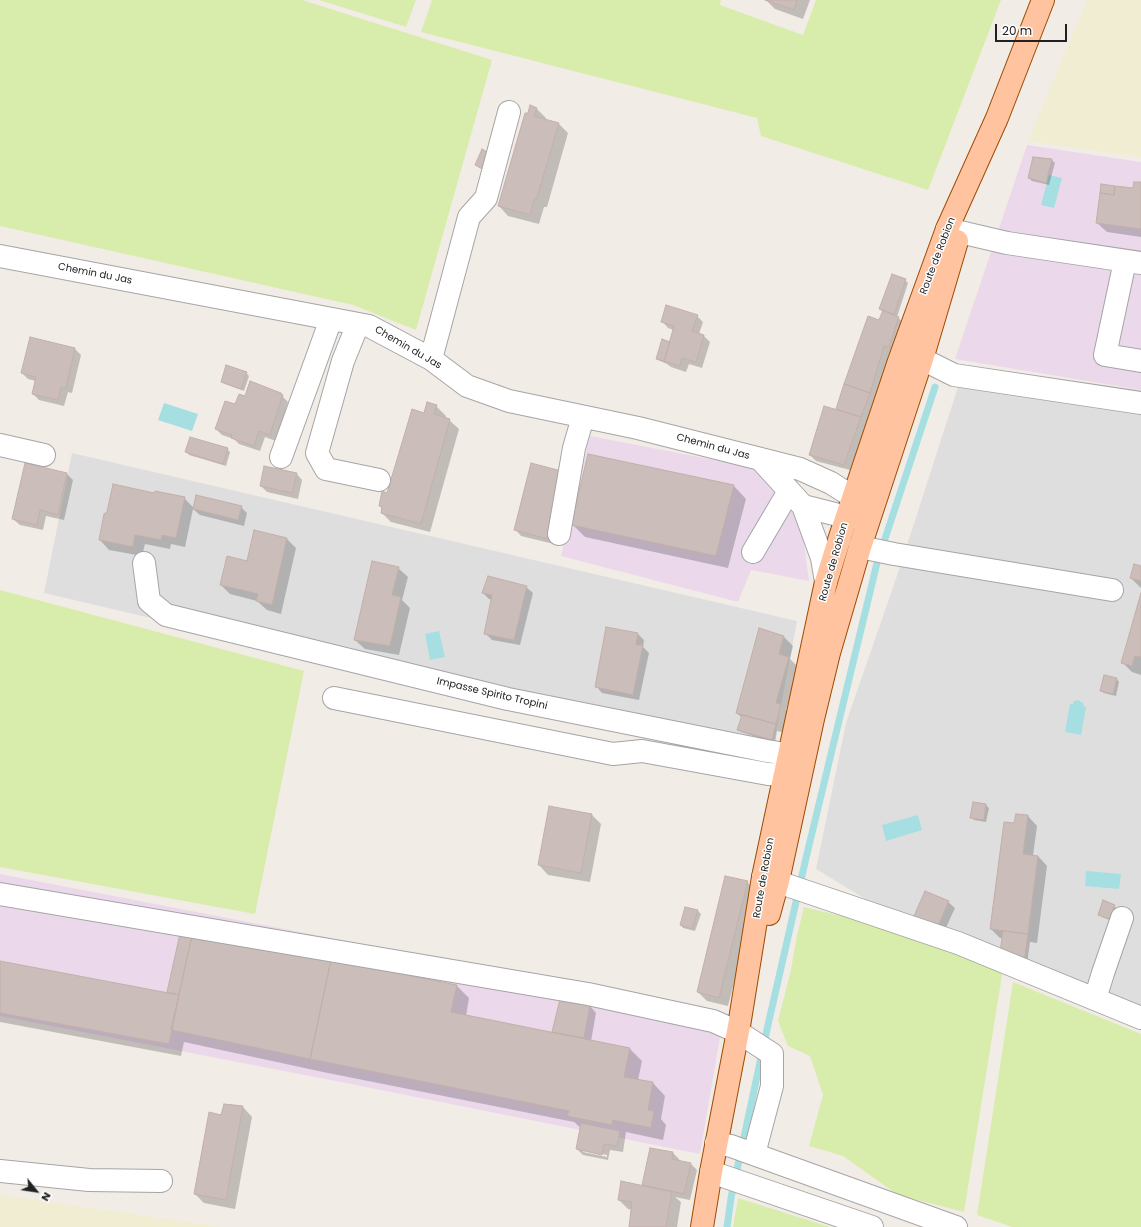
<!DOCTYPE html>
<style>
body{margin:0}
#map{position:relative;width:1141px;height:1227px;overflow:hidden;background:#f2ece7;font-family:Poppins,sans-serif}
canvas{display:block}
.north{position:absolute;left:16px;top:1171px;width:40px;height:40px;-webkit-text-stroke:3px #fff;paint-order:stroke;rotate:120deg;font-size:11px;font-weight:700;line-height:16px;text-align:center;color:#212121}
.north::after{content:'';display:block;margin:auto;width:14px;height:18px;background:#212121;clip-path:polygon(50% 0,100% 100%,50% 72%,0 100%)}
.scale{position:absolute;left:995px;top:24px;width:72px;height:18px;box-sizing:border-box;border:2px solid #212121;border-top:0;padding-left:5px;font-size:12px;line-height:14px;white-space:nowrap;color:#212121;-webkit-text-stroke:3px #fff;paint-order:stroke}
</style>
<div id="map">
<canvas width="1141" height="1227"></canvas>
<div class="north">N</div>
<div class="scale">20 m</div>
</div>
<script>
const g = document.querySelector('canvas').getContext('2d');
g.lineJoin = 'round';
function paint(path, color) { g.fillStyle = color; g.fill(path, 'evenodd'); }
const shape = rows => new Path2D(rows.map(r => 'M' + r).join(''));
function trace(path, color, width, dash) { g.strokeStyle = color; g.lineWidth = width; g.lineCap = dash ? 'butt' : 'round'; g.setLineDash(dash || []); g.stroke(path); }
function label(font, color, halo, rows, align = 'center') {
  g.font = font + ' Poppins,sans-serif'; g.lineWidth = 3; g.setLineDash([]); g.textBaseline = 'middle'; g.strokeStyle = halo; g.fillStyle = color; for (const [text, x, y, turn = 0] of rows) {
    g.save(); g.translate(x, y); g.rotate((+turn || 0) * Math.PI / 180); g.textAlign = isNaN(turn) ? turn : align; if (halo) g.strokeText(text, 0, 0); g.fillText(text, 0, 0); g.restore();
  }
}
paint(shape([
 [958,387,1141,414,1141,1008,867,900,816,869,846,723,900,567],
 [72,453,797,621,770,763,44,593]
]), '#dfdede');
paint(shape([
 [1027,145,1141,162,1141,390,955,359],
 [590,436,756,468,800,514,809,581,751,570,738,602,561,556],
 [0,874,724,1014,700,1154,351,1084,0,1016]
]), '#ebd9eb');
paint(shape([
 [1087,0,1141,0,1141,157,1028,141],
 [0,1195,224,1227,0,1227]
]), '#f1edd2');
paint(shape([
 [0,0,302,0,492,60,416,330,353,305,0,226],
 [319,0,416,0,406,27],
 [432,0,721,0,720,5,803,35,816,0,1001,0,928,190,761,136,757,118,421,32],
 [0,590,304,671,255,914,0,867],
 [804,907,913,933,1003,969,964,1212,898,1195,843,1156,809,1146,823,1095,810,1056,788,1046,778,1021,791,970,797,935],
 [1013,982,1141,1034,1141,1227,1012,1227,977,1215],
 [738,1198,830,1227,733,1227]
]), '#d8edab');
paint(shape([
 [1049,175,1062,178,1054,208,1041,205],
 [164,403,198,414,192,431,158,420],
 [439,631,445,657,430,660,425,634],
 [1078,700,1083,703,1084,706,1086,707,1081,735,1065,732,1070,704,1073,704,1074,701],
 [918,815,922,830,886,841,882,825],
 [1086,871,1121,874,1119,889,1085,886]
]), '#a6dfe1');
paint(shape([
 [766,0,810,0,803,19,775,9],
 [536,108,546,118,545,120,559,124,568,133,547,207,544,207,539,224,508,216,499,206,529,115],
 [1034,158,1052,160,1055,163,1049,185,1032,181,1029,178],
 [1141,183,1141,237,1107,232,1097,223],
 [905,280,908,283,897,317,905,324,895,353,890,351,876,399,850,470,816,461,810,455,825,407,837,410,868,317,880,321,883,312,880,309],
 [697,316,703,322,699,334,704,336,710,342,702,368,689,364,686,372,671,367,667,364,660,361,657,359,670,343,674,330,668,328,662,321],
 [31,338,75,349,81,355,72,393,68,392,64,406,39,400,33,394,36,381,28,379,22,373],
 [246,373,249,376,244,391,225,384,222,381],
 [280,394,288,402,276,441,265,437,260,451,239,444,234,439,222,435,216,429,246,397],
 [436,406,446,416,445,418,449,420,459,429,430,532,391,522,382,513,383,509,380,506,388,494,424,414],
 [227,449,230,452,226,466,189,455,187,452],
 [589,455,734,486,746,499,728,568,585,537,572,524],
 [26,464,67,474,73,480,64,520,46,516,43,530,20,525,13,519],
 [296,473,302,480,298,499,267,492,261,486],
 [571,479,554,544,521,536,515,529],
 [155,494,184,498,194,508,241,507,247,513,244,526,200,515,193,509,185,547,171,544,170,549,145,544,142,556,109,550,100,540],
 [287,539,296,548,281,614,267,610,257,601,230,594,221,585,248,562],
 [1141,567,1141,588,1131,578],
 [398,568,408,577,402,600,410,608,399,655,365,649,355,640],
 [526,587,533,593,520,645,492,640,486,634,492,600,489,599,483,593],
 [1141,596,1141,675,1132,672,1122,662],
 [638,634,644,640,643,647,649,653,639,700,602,693,596,686],
 [784,637,793,646,790,659,798,667,786,710,790,715,785,733,777,731,775,743,741,732,738,730,742,718,737,713],
 [1117,679,1119,682,1116,696,1104,693,1101,690],
 [986,805,989,808,986,822,974,820,972,818],
 [592,815,601,824,590,882,548,875,539,865],
 [1028,816,1037,826,1033,856,1038,856,1047,866,1037,943,1030,942,1027,964,1003,938,1000,938,991,929,1015,824],
 [747,882,757,892,728,1006,707,1001,698,992],
 [948,902,955,908,944,932,921,922,915,916],
 [1114,906,1117,909,1112,921,1102,917,1099,914],
 [686,908,698,911,701,914,695,931,683,928,681,925],
 [0,962,171,994,169,992,457,986,469,998,466,1016,556,1034,553,1032,561,1000,590,1006,596,1013,591,1041,630,1049,642,1061,638,1080,653,1083,665,1096,661,1119,666,1125,663,1140,626,1132,623,1152,610,1150,608,1160,583,1155,577,1149,581,1128,574,1122,323,1072,184,1042,181,1056,0,1022],
 [583,1150,607,1155,607,1157,583,1152],
 [224,1105,243,1107,252,1117,235,1209,204,1203,195,1194],
 [651,1149,673,1153,679,1159,679,1162,691,1164,697,1170,690,1200,675,1197,681,1202,677,1227,630,1227,632,1210,628,1209,619,1200,643,1187]
]), '#0003');
trace(shape([
 [727,1227,731,1198,768,1025,806,858,877,563,935,387]
]), '#a6dfe1', 7);
const building = shape([
 [765,0,797,0,794,10,765,0],
 [530,105,537,108,534,116,559,123,537,198,535,198,530,215,498,206,525,113,528,113,530,105],
 [482,149,495,157,486,171,475,165,482,149],
 [1033,157,1052,159,1046,183,1028,178,1033,157],
 [1134,182,1141,182,1141,229,1096,223,1100,193,1114,195,1115,186,1133,188,1134,182],
 [1101,184,1115,186,1114,195,1100,193,1101,184],
 [892,274,906,279,894,315,879,309,892,274],
 [666,305,698,315,692,331,704,335,696,362,682,358,680,366,664,361,674,326,661,322,666,305],
 [883,310,899,317,889,347,884,346,870,393,844,384,868,316,879,320,883,310],
 [30,337,75,348,66,388,61,387,58,400,32,394,36,377,21,373,30,337],
 [662,339,670,342,664,361,656,359,662,339],
 [226,365,247,372,241,389,221,382,226,365],
 [250,381,281,393,283,395,270,435,259,431,254,446,231,438,232,435,215,429,225,401,235,404,239,394,245,396,250,381],
 [844,384,870,393,861,417,836,409,844,384],
 [427,402,437,405,434,414,450,419,421,524,381,513,382,507,379,506,382,491,387,493,412,409,424,413,427,402],
 [824,406,861,417,844,465,809,455,824,406],
 [190,437,228,448,223,464,185,452,190,437],
 [588,454,734,485,716,556,571,525,588,454],
 [25,463,67,473,58,515,40,510,37,525,12,519,25,463],
 [531,463,565,472,548,539,514,530,531,463],
 [264,466,297,473,292,493,260,486,264,466],
 [113,484,154,493,155,491,185,497,176,538,162,535,161,540,135,535,133,547,99,540,104,514,107,512,113,484],
 [196,495,242,506,238,520,193,509,196,495],
 [254,530,287,538,272,605,256,601,258,594,220,585,227,556,247,561,254,530],
 [372,561,399,567,392,595,401,597,390,646,354,640,372,561],
 [1134,564,1141,566,1141,581,1130,578,1134,564],
 [488,576,527,586,514,640,484,634,492,595,482,593,488,576],
 [1141,593,1141,657,1135,656,1132,666,1121,663,1141,593],
 [606,627,638,633,636,645,643,645,633,695,595,687,606,627],
 [759,628,784,636,779,654,789,657,776,703,781,704,776,724,736,713,759,628],
 [1104,675,1117,678,1113,694,1100,691,1104,675],
 [742,715,776,724,772,740,737,730,742,715],
 [973,802,986,804,984,820,970,818,973,802],
 [549,806,592,814,581,873,538,865,549,806],
 [1016,814,1028,815,1023,854,1038,856,1028,934,990,929,1004,822,1014,823,1016,814],
 [725,876,748,881,719,998,697,992,725,876],
 [925,891,949,901,938,926,914,916,925,891],
 [1103,900,1115,905,1109,919,1098,915,1103,900],
 [685,907,698,910,692,929,680,925,685,907],
 [181,929,193,931,179,995,167,992,181,929],
 [193,931,331,960,310,1059,171,1030,193,931],
 [1003,931,1028,934,1024,962,1000,952,1003,931],
 [331,960,457,985,451,1012,630,1048,624,1077,653,1082,648,1110,654,1111,651,1128,613,1120,612,1125,567,1116,569,1111,310,1059,331,960],
 [0,961,179,995,169,1044,0,1013,0,961],
 [560,999,590,1005,584,1038,552,1032,560,999],
 [224,1104,243,1106,226,1200,194,1194,209,1112,221,1115,224,1104],
 [581,1123,620,1131,617,1146,604,1144,602,1155,576,1149,581,1123],
 [650,1148,673,1152,672,1159,691,1163,684,1194,642,1185,650,1148],
 [621,1181,672,1192,666,1227,629,1227,632,1202,618,1200,621,1181]
]);
paint(building, '#cabdba');
trace(building, '#c4afa8', 1);
const minor = shape([
 [947,229,1007,243,1141,263],
 [0,256,369,326,431,359,467,386,509,401,638,428,800,469,831,483,853,497,857,507,857,515],
 [1125,261,1105,355,1141,361],
 [358,324,343,361,317,453,326,469,379,480],
 [906,349,922,359,954,375,1141,403],
 [431,359,469,217,486,198,509,112],
 [0,445,44,455],
 [281,457,331,319],
 [761,460,803,506,822,558,826,582],
 [803,506,846,517,853,517,863,511],
 [559,534,574,448,583,417],
 [860,547,894,554,1112,590],
 [753,552,789,491],
 [144,563,149,601,166,615,508,699,767,751,804,757],
 [334,698,613,754,642,751,768,774,784,775],
 [763,877,958,943,1141,1018],
 [0,894,588,994,713,1021,738,1032,772,1054,772,1086,754,1154],
 [1095,999,1103,973,1122,918],
 [716,1143,731,1146,956,1227],
 [0,1171,89,1180,161,1181],
 [711,1172,872,1227]
]);
const major = shape([
 [769,914,778,881,813,719,829,653,860,547,922,359,957,241],
 [702,1227,711,1172,739,1026,763,877,826,582,840,537,899,361,947,229,997,118,1043,0]
]);
trace(minor, '#a5a5a5', 24);
trace(major, '#9e4b00', 24);
trace(minor, '#fff', 22);
trace(major, '#ffc39f', 22);
label('10px', '#212121', '#fff', [
 ["Route de Robion",938,256,-69],
 ["Chemin du Jas",95,274,11],
 ["Chemin du Jas",408,348,30],
 ["Chemin du Jas",713,447,15],
 ["Route de Robion",834,562,-74],
 ["Impasse Spirito Tropini",492,694,13],
 ["Route de Robion",764,878,-80]
]);
</script>
